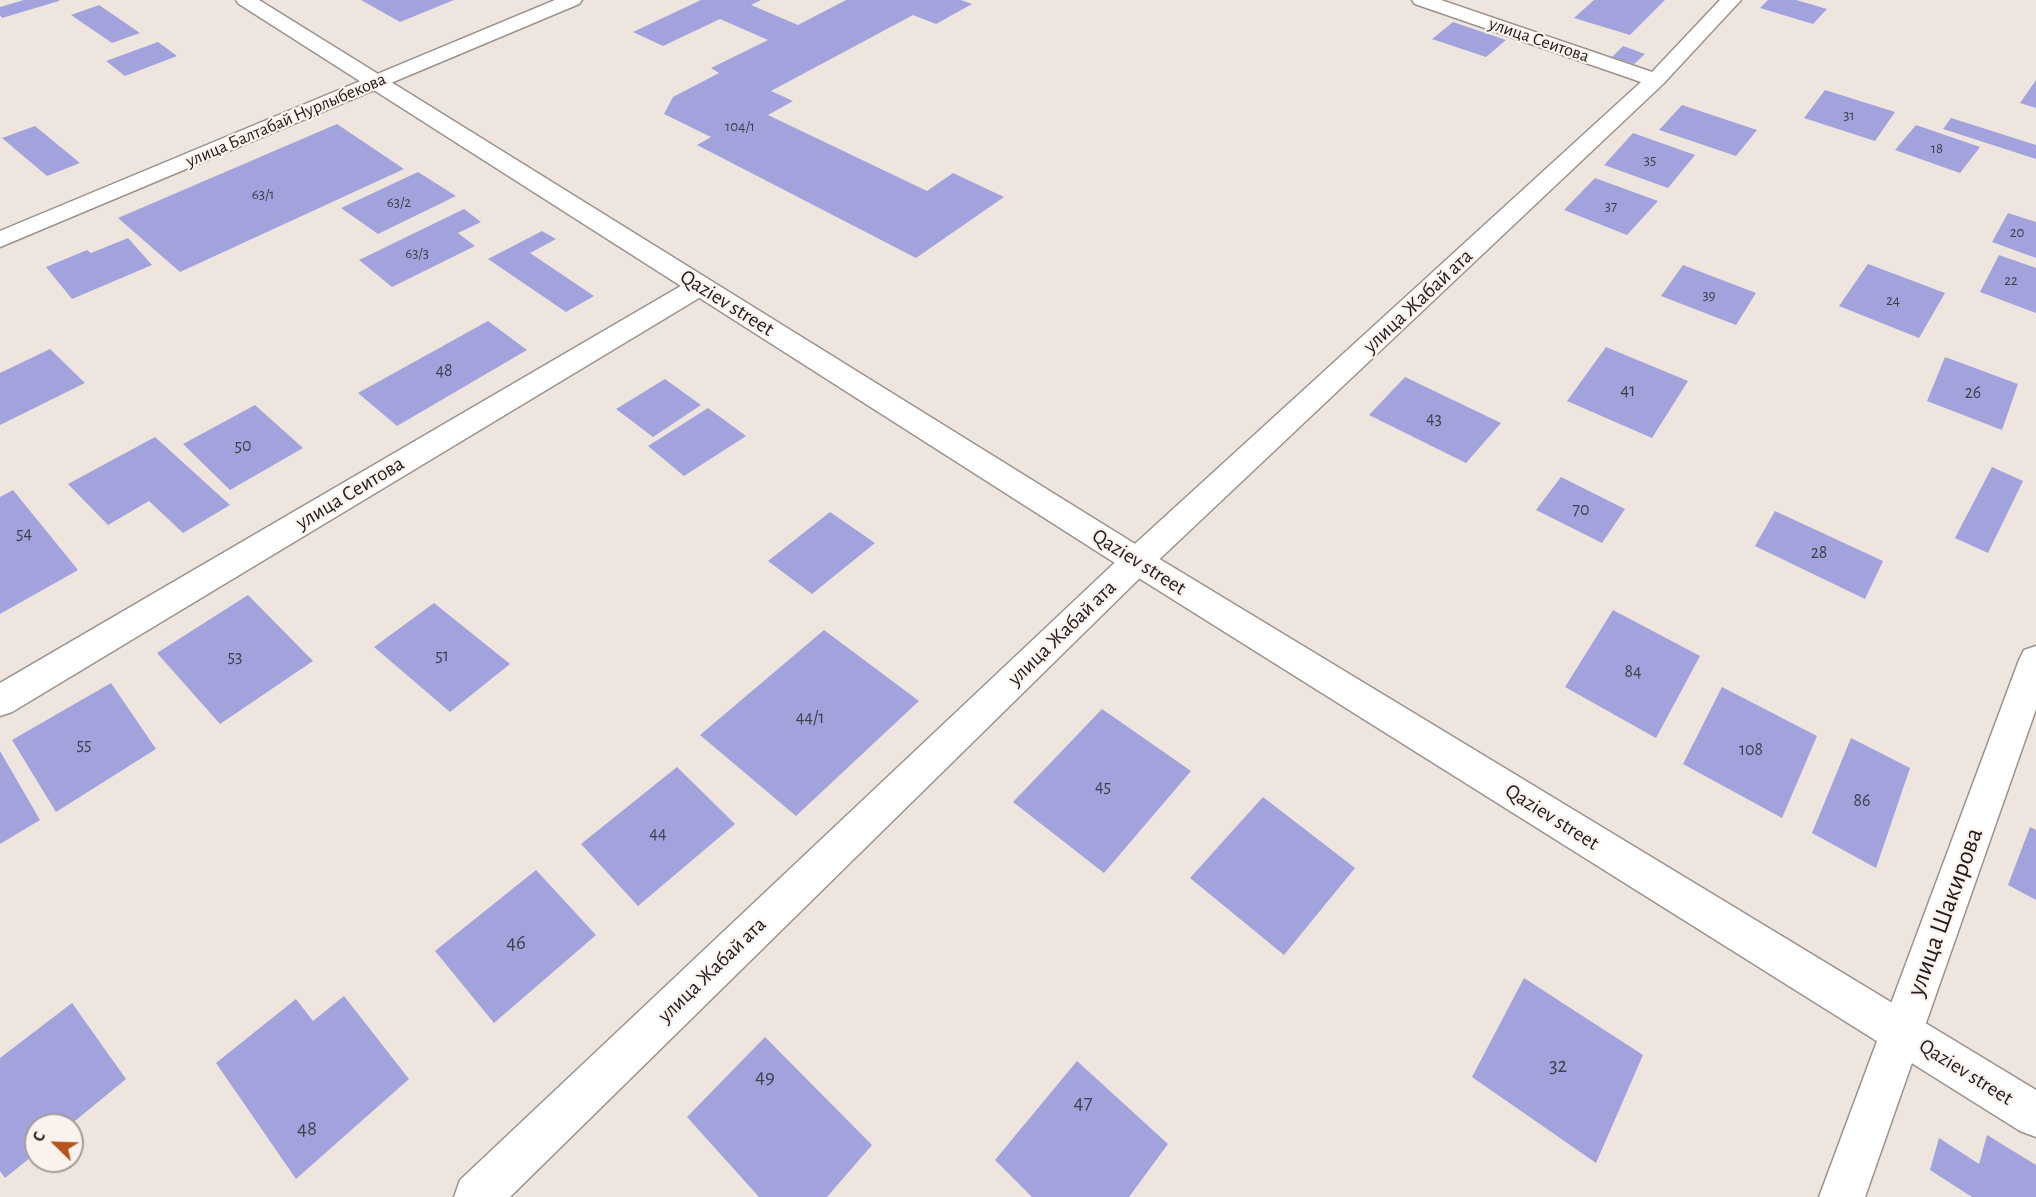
<!DOCTYPE html>
<meta charset="utf-8">
<style>
body{margin:0}
#map{position:relative;width:2036px;height:1197px;overflow:hidden;background:#eee5df;font-family:"Alegreya Sans",sans-serif}
canvas{display:block}
.north{position:absolute;left:24px;top:1113px;width:60px;height:60px;box-sizing:border-box;background:#fcf2ed;border:2px solid #a49c99;border-radius:50%;rotate:293deg;font-size:16px;font-weight:700;line-height:24px;text-align:center;color:#201c1a}
.north::after{content:'';display:block;margin:auto;width:21px;height:27px;background:#b7531f;clip-path:polygon(50% 0,100% 100%,50% 72%,0 100%)}
</style>
<div id="map">
<canvas width="2036" height="1197"></canvas>
<div class="north">С</div>
</div>
<script>
const g = document.querySelector('canvas').getContext('2d');
g.lineJoin = 'round';
function paint(path, color) { g.fillStyle = color; g.fill(path, 'evenodd'); }
const shape = rows => new Path2D(rows.map(r => 'M' + r).join(''));
function trace(path, color, width, dash) { g.strokeStyle = color; g.lineWidth = width; g.lineCap = dash ? 'butt' : 'round'; g.setLineDash(dash || []); g.stroke(path); }
function label(font, color, halo, rows, align = 'center') {
  g.font = font + ' "Alegreya Sans",sans-serif'; g.lineWidth = 4.5; g.setLineDash([]); g.textBaseline = 'middle'; g.strokeStyle = halo; g.fillStyle = color; for (const [text, x, y, turn = 0] of rows) {
    g.save(); g.translate(x, y); g.rotate((+turn || 0) * Math.PI / 180); g.textAlign = isNaN(turn) ? turn : align; if (halo) g.strokeText(text, 0, 0); g.fillText(text, 0, 0); g.restore();
  }
}
paint(shape([
 [24,0,59,0,59,1,2,18,0,15,0,7],
 [361,0,454,0,400,22],
 [701,0,761,0,751,5,798,25,846,0,961,0,972,4,936,24,913,15,771,91,793,101,768,115,927,191,953,173,1004,197,916,258,697,145,711,137,664,114,673,97,719,73,711,68,768,40,720,19,663,46,633,32],
 [1594,0,1665,0,1630,35,1574,18],
 [1768,0,1796,0,1827,9,1813,24,1760,8],
 [99,5,140,33,112,43,71,15],
 [1453,22,1506,40,1486,57,1432,39],
 [158,42,177,56,125,76,106,61],
 [1623,46,1645,54,1634,64,1612,57],
 [2036,80,2036,108,2020,103],
 [1825,90,1895,112,1875,141,1804,118],
 [1682,105,1757,130,1736,156,1659,130],
 [1951,118,2036,145,2036,159,1943,129],
 [337,124,404,169,180,272,118,218],
 [1916,125,1980,147,1960,173,1895,150],
 [35,126,80,163,47,176,2,138],
 [1633,133,1695,155,1668,188,1604,165],
 [418,172,456,196,378,234,341,208],
 [1595,178,1658,201,1627,235,1564,210],
 [464,209,481,222,458,233,475,246,392,287,359,260],
 [2008,213,2036,222,2036,258,1992,242],
 [542,231,556,239,530,253,594,296,566,312,488,259],
 [128,238,152,265,72,299,46,267,87,250,91,253],
 [1999,255,2036,268,2036,313,1980,292],
 [1868,264,1945,293,1919,338,1839,306],
 [1683,265,1756,293,1736,325,1661,296],
 [488,321,527,350,397,426,358,393],
 [1606,347,1688,381,1652,438,1567,401],
 [50,349,85,383,0,425,0,373],
 [1945,357,2018,384,2002,430,1927,401],
 [1405,377,1501,423,1466,463,1369,415],
 [665,379,701,405,653,437,616,409],
 [255,405,303,448,230,490,183,444],
 [708,408,746,436,684,476,648,446],
 [155,437,230,505,183,533,149,501,108,525,68,484],
 [1992,467,2023,481,1988,553,1955,538],
 [1561,477,1625,509,1602,543,1536,510],
 [13,490,78,570,0,614,0,497],
 [1775,511,1883,561,1865,599,1755,546],
 [830,512,875,543,812,594,768,561],
 [248,595,313,661,220,724,157,653],
 [434,603,510,664,450,712,374,647],
 [1613,610,1700,656,1656,738,1565,687],
 [824,630,919,701,796,816,700,735],
 [111,683,156,749,56,812,12,740],
 [1722,687,1817,736,1782,818,1683,764],
 [1102,709,1191,771,1104,873,1013,802],
 [1851,738,1910,768,1876,868,1812,833],
 [0,751,40,820,0,844],
 [677,767,735,824,638,906,581,844],
 [1263,797,1355,868,1284,955,1190,878],
 [2030,827,2036,830,2036,900,2008,885],
 [536,870,596,935,494,1023,435,951],
 [1524,978,1643,1055,1596,1163,1472,1077],
 [344,996,409,1079,296,1179,216,1063,296,999,313,1021],
 [72,1003,126,1079,70,1125,36,1125,36,1153,5,1178,0,1171,0,1058],
 [765,1037,872,1145,827,1197,759,1197,687,1117],
 [1077,1061,1168,1144,1129,1197,1032,1197,995,1160],
 [1987,1135,2036,1165,2036,1197,1972,1197,1930,1170,1939,1138,1979,1164]
]), '#a2a3dd');
const street = shape([
 [555,0,582,0,579,4,0,247,0,231,555,0],
 [1412,0,1441,0,1652,72,1720,0,1741,0,1663,84,1148,570,510,1197,454,1197,460,1180,1126,552,1641,82,1415,4,1412,0],
 [700,278,709,280,713,286,709,292,12,712,0,716,0,683,691,280,700,278],
 [2036,646,2036,709,1865,1197,1819,1197,2019,660,2024,650,2036,646]
]);
const secondary = shape([
 [236,0,259,0,1148,552,2036,1090,2036,1137,2020,1131,1126,570,239,4,236,0]
]);
trace(street, '#9b928d', 3);
trace(secondary, '#9b928d', 3);
paint(street, '#fff');
paint(secondary, '#fff');
label('15px', '#403e4b', null, [
 ["31",1849,115],
 ["104/1",740,126],
 ["18",1937,148],
 ["35",1650,160],
 ["63/1",263,194],
 ["63/2",399,202],
 ["37",1611,206],
 ["20",2017,232],
 ["63/3",417,253],
 ["22",2011,280],
 ["39",1709,295],
 ["24",1893,300]
]);
label('18px', '#201c1a', '#fcf2ed', [
 ["улица Сеитова",1539,40,19],
 ["улица Балтабай Нурлыбекова",286,120,-23]
]);
label('18px', '#403e4b', null, [
 ["48",444,371],
 ["41",1628,391],
 ["26",1973,393],
 ["43",1434,419],
 ["50",243,446],
 ["70",1581,510],
 ["54",24,534],
 ["28",1819,553],
 ["51",442,656],
 ["53",235,657],
 ["84",1633,672],
 ["44/1",810,718],
 ["55",84,745],
 ["108",1751,750],
 ["45",1103,787],
 ["86",1862,801],
 ["44",658,834]
]);
label('21px', '#201c1a', '#fcf2ed', [
 ["улица Жабай ата",1418,301,-43],
 ["Qaziev street",727,303,32],
 ["улица Сеитова",350,493,-31],
 ["Qaziev street",1139,562,32],
 ["улица Жабай ата",1062,633,-44],
 ["Qaziev street",1552,817,32],
 ["улица Жабай ата",712,970,-44],
 ["Qaziev street",1966,1072,32]
]);
label('21px', '#403e4b', null, [
 ["46",516,943],
 ["32",1558,1066],
 ["49",765,1077],
 ["47",1083,1103],
 ["48",307,1129]
]);
label('26px', '#201c1a', '#fcf2ed', [
 ["улица Шакирова",1945,912,-70]
]);
</script>
